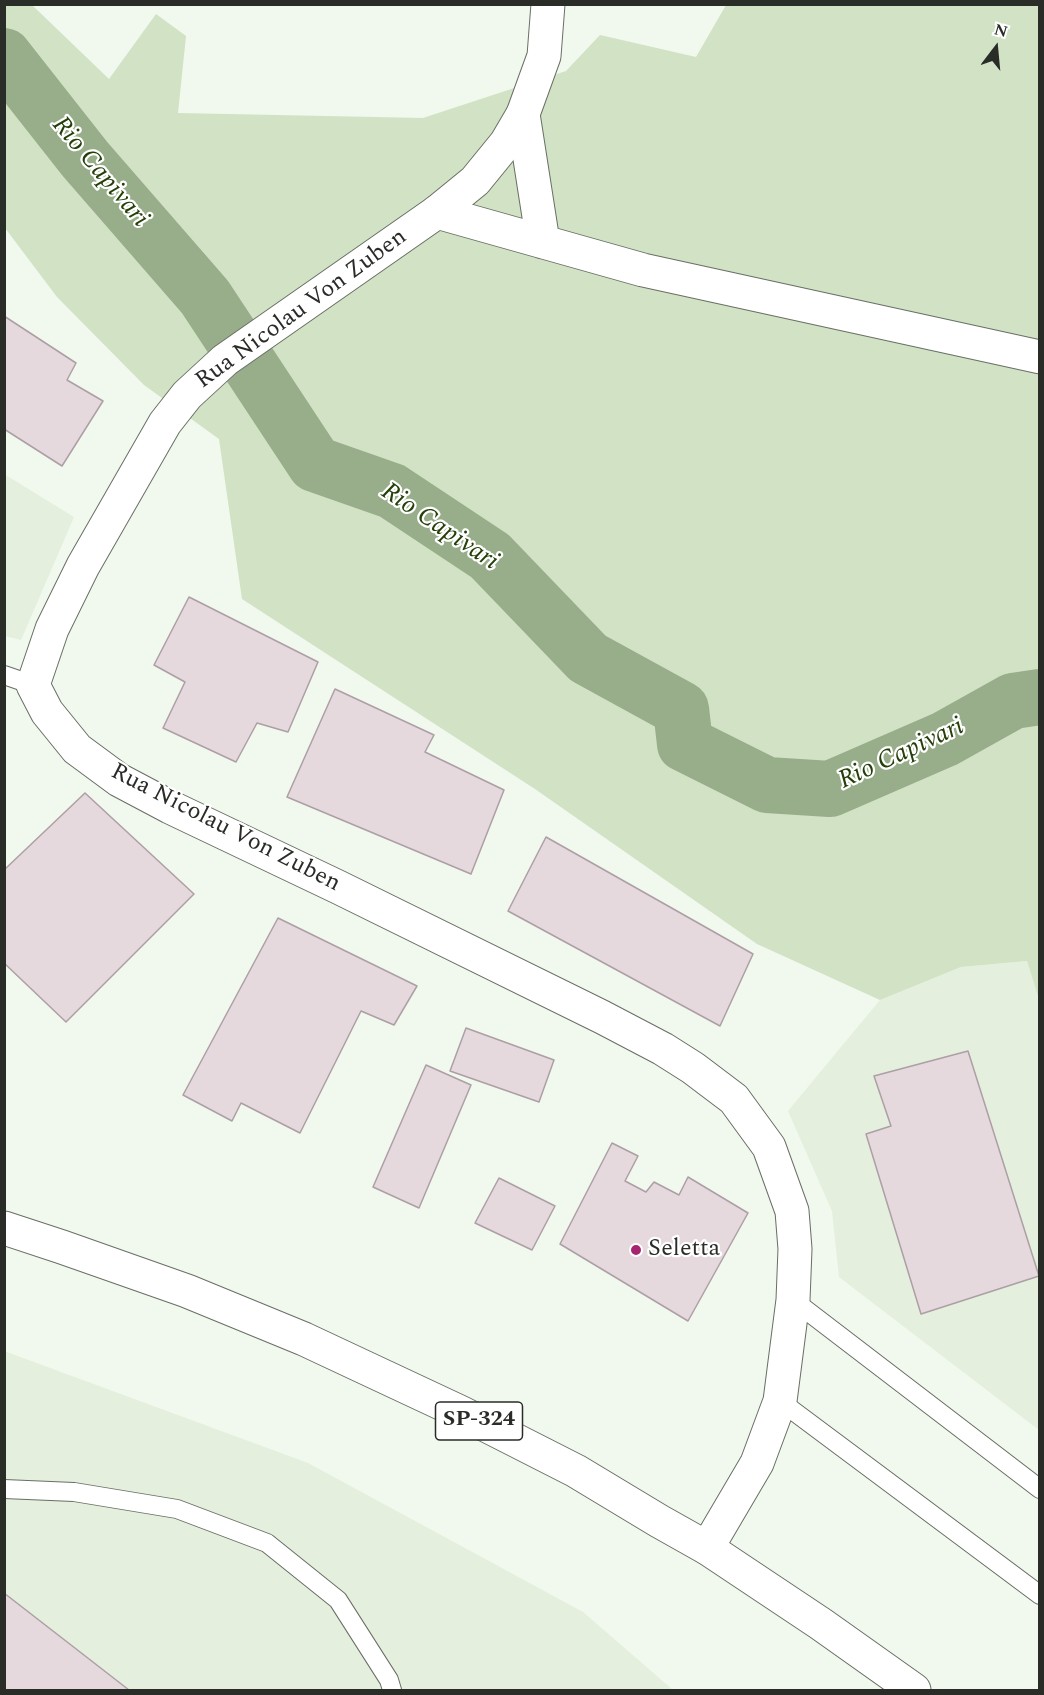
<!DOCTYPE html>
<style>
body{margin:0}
#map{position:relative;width:1044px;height:1695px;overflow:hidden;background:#f1f8ed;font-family:Spectral,serif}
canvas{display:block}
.frame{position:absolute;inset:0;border:6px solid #292c27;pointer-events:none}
.north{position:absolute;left:966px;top:18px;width:60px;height:60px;-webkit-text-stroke:4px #fff;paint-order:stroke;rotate:16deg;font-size:16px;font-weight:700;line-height:24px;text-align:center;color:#292c27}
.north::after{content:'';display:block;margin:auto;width:21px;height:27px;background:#292c27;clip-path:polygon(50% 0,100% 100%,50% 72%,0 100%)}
</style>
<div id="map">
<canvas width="1044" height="1695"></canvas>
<div class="frame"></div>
<div class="north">N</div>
</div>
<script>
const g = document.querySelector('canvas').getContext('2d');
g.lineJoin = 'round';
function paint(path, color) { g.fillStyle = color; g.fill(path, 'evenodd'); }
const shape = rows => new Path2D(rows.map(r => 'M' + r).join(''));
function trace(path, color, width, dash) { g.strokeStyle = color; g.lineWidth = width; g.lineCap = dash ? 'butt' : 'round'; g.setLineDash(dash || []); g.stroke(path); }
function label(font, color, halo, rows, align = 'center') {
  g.font = font + ' Spectral,serif'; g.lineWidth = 4.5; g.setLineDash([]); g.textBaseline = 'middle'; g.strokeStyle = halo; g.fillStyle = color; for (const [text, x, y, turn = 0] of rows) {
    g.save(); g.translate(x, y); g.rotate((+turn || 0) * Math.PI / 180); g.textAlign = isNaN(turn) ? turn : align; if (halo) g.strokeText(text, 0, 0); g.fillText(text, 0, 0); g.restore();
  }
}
paint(shape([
 [4,474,74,517,21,640,5,636],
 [1027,961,1040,999,1039,1430,839,1277,832,1211,788,1111,880,1000,961,967],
 [4,1351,308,1463,583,1612,673,1690,5,1690]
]), '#e4efdd');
paint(shape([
 [5,5,32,5,109,79,156,14,186,36,178,113,423,118,566,71,600,35,696,57,726,5,1039,5,1039,999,1027,961,961,967,880,1000,757,944,535,789,242,599,219,439,144,385,57,297,5,228]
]), '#d1e2c5');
trace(shape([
 [4,56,85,159,205,297,315,464,392,491,490,556,588,658,681,709,685,744,767,785,830,789,945,739,1013,701,1040,697]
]), '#98ad89', 56);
const building = shape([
 [4,316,76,363,67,380,103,401,62,466,4,429,4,316],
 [189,597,318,662,288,732,257,723,236,762,163,728,185,682,154,665,189,597],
 [335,689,434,735,425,752,504,790,471,874,287,797,335,689],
 [85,793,194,894,66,1022,4,963,4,870,85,793],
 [546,837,753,954,720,1026,508,911,546,837],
 [278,918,417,986,394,1025,361,1011,300,1133,241,1103,232,1121,183,1095,278,918],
 [466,1028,554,1060,539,1102,450,1071,466,1028],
 [968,1051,1039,1276,921,1314,866,1134,891,1126,874,1076,968,1051],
 [426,1065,471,1085,419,1208,373,1187,426,1065],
 [612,1143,638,1156,625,1181,646,1192,654,1182,679,1195,688,1177,748,1213,688,1321,560,1244,612,1143],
 [499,1178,555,1206,532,1250,475,1223,499,1178],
 [4,1593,129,1690,4,1690,4,1593]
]);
paint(building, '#e6d9de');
trace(building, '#ac9fa5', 1.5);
const service = shape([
 [4,675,33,685],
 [793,1300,1040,1489],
 [780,1401,1040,1595],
 [4,1489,74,1492,177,1509,267,1543,338,1600,389,1680,392,1690]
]);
const minor = shape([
 [523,114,543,242],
 [437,212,643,270,1040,357]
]);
const tertiary = shape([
 [548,4,544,56,523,114,506,143,475,181,437,212,225,360,187,395,165,423,83,566,52,629,33,685,47,712,77,749,119,780,170,807,338,887,602,1017,663,1049,693,1068,734,1099,769,1147,792,1211,795,1249,793,1300,780,1401,757,1463,707,1548]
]);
const trunk = shape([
 [4,1228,62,1247,187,1291,304,1339,462,1413,576,1471,659,1521,707,1548,821,1624,914,1690]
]);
trace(service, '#696f65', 20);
trace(minor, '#696f65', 35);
trace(tertiary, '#696f65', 35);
trace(trunk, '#696f65', 35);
trace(service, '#fff', 18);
trace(minor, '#fff', 33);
trace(tertiary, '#fff', 33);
trace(trunk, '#fff', 33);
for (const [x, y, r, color] of [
 [636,1250,6,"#a72471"]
]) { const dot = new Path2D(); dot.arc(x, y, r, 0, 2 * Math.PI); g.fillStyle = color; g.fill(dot); trace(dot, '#fff', 2); }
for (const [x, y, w] of [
 [479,1421,87]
]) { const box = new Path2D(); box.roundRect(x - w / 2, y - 19, w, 38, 4.5); g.fillStyle = '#fff'; g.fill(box); trace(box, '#292c27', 1.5); }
label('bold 22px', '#292c27', null, [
 ["SP-324",479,1421]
]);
label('24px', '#292c27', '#fff', [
 ["Rua Nicolau Von Zuben",302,310,-36],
 ["Rua Nicolau Von Zuben",225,829,27]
]);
label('24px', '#292c27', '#fff', [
 ["Seletta",648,1250]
], 'left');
label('italic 26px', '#243f08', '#fff', [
 ["Rio Capivari",99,173,50],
 ["Rio Capivari",439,528,34],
 ["Rio Capivari",902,755,-25]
]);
</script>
